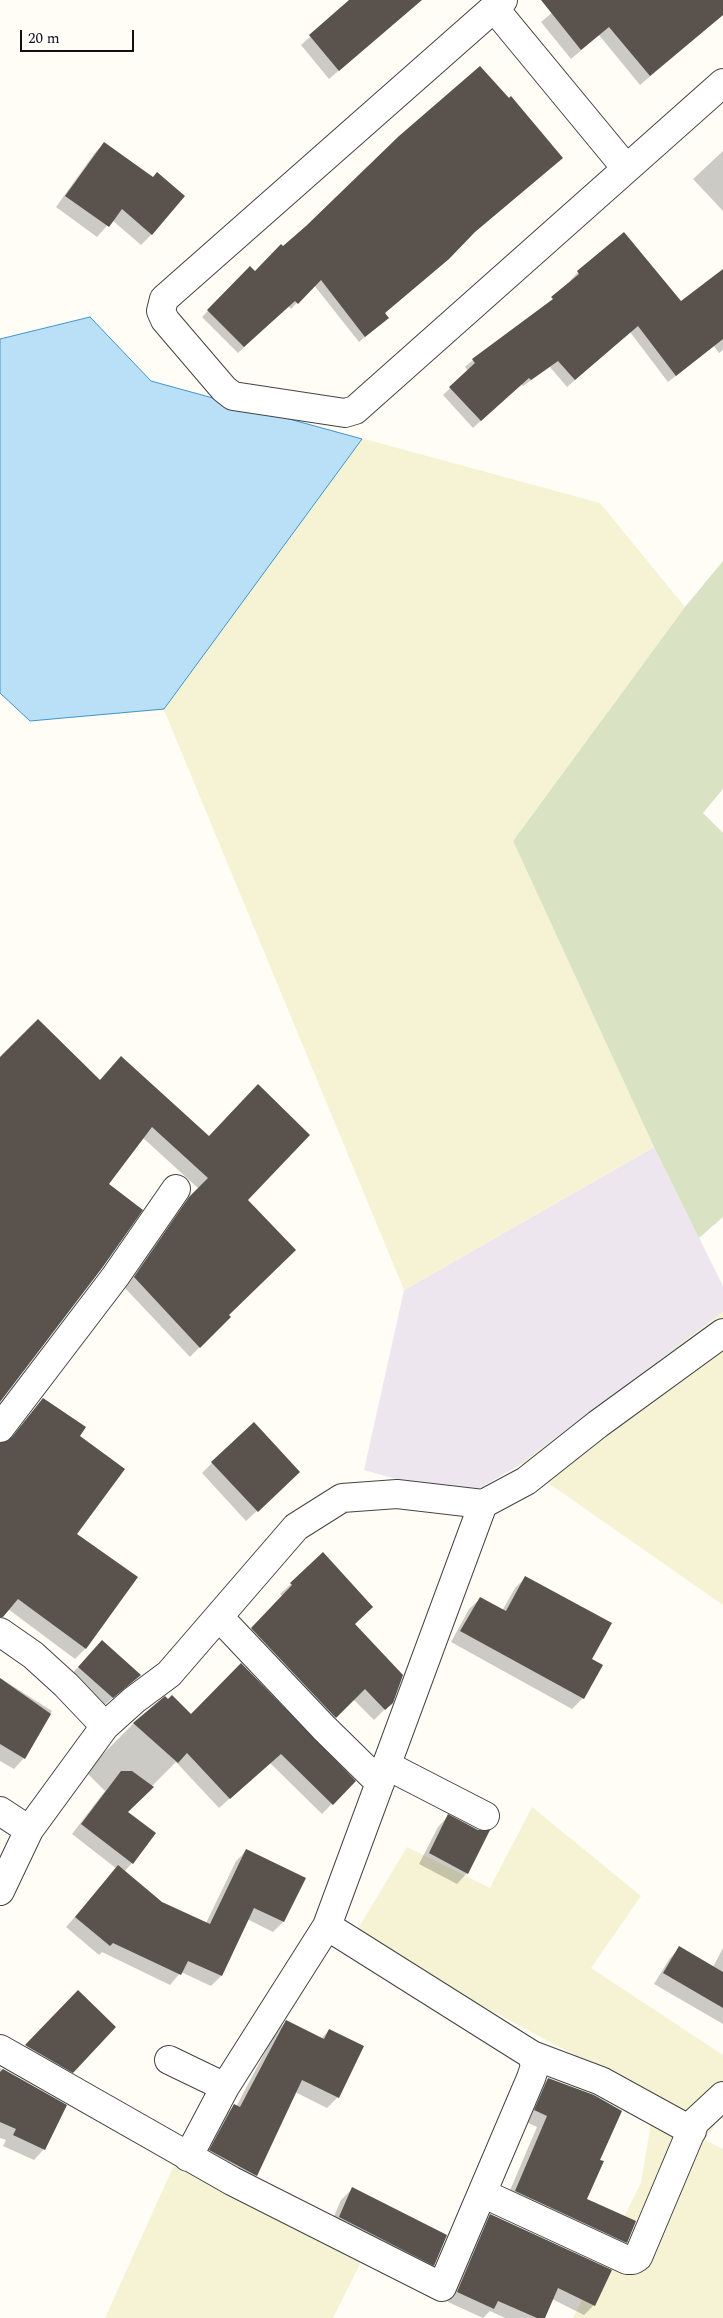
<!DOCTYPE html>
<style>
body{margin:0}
#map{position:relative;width:723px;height:2318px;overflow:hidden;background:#fffdf5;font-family:Spectral,serif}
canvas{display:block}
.scale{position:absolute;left:20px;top:30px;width:114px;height:22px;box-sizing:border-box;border:2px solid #111;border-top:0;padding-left:6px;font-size:15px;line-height:18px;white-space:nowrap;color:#111;-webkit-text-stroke:4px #fff;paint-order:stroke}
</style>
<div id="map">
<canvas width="723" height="2318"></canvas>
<div class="scale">20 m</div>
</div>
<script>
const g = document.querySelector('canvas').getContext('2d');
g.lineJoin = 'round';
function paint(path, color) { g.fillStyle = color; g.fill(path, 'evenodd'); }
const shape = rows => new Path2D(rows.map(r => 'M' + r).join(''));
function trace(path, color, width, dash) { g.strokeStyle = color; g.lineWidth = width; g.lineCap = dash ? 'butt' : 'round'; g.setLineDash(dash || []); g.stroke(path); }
paint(shape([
 [654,1147,723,1286,723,1312,521,1464,463,1498,364,1470,404,1290]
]), '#eee6ef');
paint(shape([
 [90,317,151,381,600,503,685,607,513,841,654,1147,404,1290,164,710,30,721,0,693,0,339],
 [723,1312,723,1605,521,1464],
 [532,1807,641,1896,591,1968,723,2055,723,2114,705,2140,723,2149,723,2318,573,2318,641,2183,655,2098,353,1937,407,1847,490,1888],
 [179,2154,369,2246,333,2318,105,2318]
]), '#f6f3d4');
paint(shape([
 [723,561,723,789,703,813,723,833,723,1217,699,1238,654,1147,513,841,685,607]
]), '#d9e3c4');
const water = shape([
 [90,317,151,381,362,439,164,709,30,721,0,693,0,339,90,317]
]);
paint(water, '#b9e0f7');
trace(water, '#3f96cf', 1);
paint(shape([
 [351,0,421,0,329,79,301,45],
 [567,0,723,0,723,15,640,85,599,35,571,59,541,22],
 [104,143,152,234,141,245,112,220,97,237,56,207,94,154],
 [723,151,723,211,693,179],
 [469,236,383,313,381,324,359,342,314,285,291,309,288,306,238,353,202,317,250,268,255,273,283,248],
 [578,272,681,302,723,272,723,350,719,353,714,346,668,382,630,332,567,387,550,367,523,386,521,384,473,428,443,395,468,371,465,367,473,360,546,306,572,282,571,280],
 [0,1059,99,1081,246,1201,227,1315,229,1317,190,1357,125,1288,179,1209,199,1189,142,1137,107,1184,0,1400],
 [43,1399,78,1436,75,1534,136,1578,85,1649,75,1659,8,1609,0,1617,0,1444,7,1443],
 [212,1463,288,1482,246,1521,202,1473],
 [526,1577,590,1660,601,1665,583,1698,572,1709,451,1642,469,1609,480,1599,502,1611,515,1588],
 [291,1584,353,1625,392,1702,374,1720,353,1699,324,1727,241,1640,282,1596,280,1594],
 [91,1653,139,1675,101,1708,68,1678],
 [0,1678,52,1711,24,1758,14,1769,0,1761],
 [191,1716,354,1781,322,1814,270,1763,219,1808,176,1762,126,1812,132,1863,124,1872,161,1903,206,1923,236,1861,246,1851,283,1922,273,1932,247,1919,221,1976,211,1986,181,1972,170,1985,102,1952,99,1955,66,1927,117,1869,72,1834,105,1791,88,1774,101,1756,137,1720],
 [448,1816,467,1873,457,1884,419,1864,438,1827],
 [680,1948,713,1967,723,1948,723,2024,654,1984,670,1958],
 [68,2003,72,2072,62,2083,16,2057],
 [286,2022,321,2039,329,2030,338,2097,327,2108,295,2092,256,2175,245,2186,200,2161,223,2117,234,2106,236,2107,275,2033],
 [0,2068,65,2105,44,2149,34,2160,3,2146,6,2140,0,2138],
 [548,2079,598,2160,585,2200,626,2242,615,2253,505,2202,537,2127,524,2121,537,2090],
 [352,2189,433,2265,422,2275,329,2228,341,2200],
 [490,2215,594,2305,584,2315,552,2299,544,2318,505,2318,490,2311,483,2318,448,2302,481,2225]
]), '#0003');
paint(shape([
 [349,0,422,0,339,71,309,35],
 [541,0,723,0,723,15,650,76,609,27,581,50],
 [480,66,509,98,511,96,563,158,475,232,449,259,385,313,389,318,365,337,321,280,298,304,295,301,244,347,207,310,250,266,255,271,281,244,283,246,306,226,399,136],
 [104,142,153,177,157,172,185,196,152,235,122,209,109,227,65,196],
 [624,232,681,301,723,269,723,339,676,376,638,326,575,380,558,361,531,380,529,378,481,421,449,387,475,363,472,359,553,299,551,297,579,274,577,271],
 [38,1019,100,1080,121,1056,209,1136,258,1084,310,1135,248,1200,296,1250,229,1315,231,1317,200,1348,134,1277,189,1197,208,1178,152,1127,109,1184,143,1210,102,1268,0,1402,0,1057],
 [43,1398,86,1427,80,1436,125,1469,77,1534,138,1577,86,1649,18,1599,3,1617,0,1617,0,1443,12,1437],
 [254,1422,300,1472,258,1512,211,1462],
 [323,1552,373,1607,355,1624,403,1675,393,1703,385,1710,365,1689,336,1718,251,1628,292,1585,290,1583],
 [525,1576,612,1623,592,1659,603,1665,584,1699,460,1631,480,1597,506,1611],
 [102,1640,141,1675,113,1698,78,1667],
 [241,1663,356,1781,333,1805,281,1754,230,1799,187,1753,178,1763,133,1723,165,1696,168,1699,172,1695,191,1714],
 [0,1678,51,1714,25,1759,0,1744],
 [121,1771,132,1771,154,1787,128,1812,156,1833,133,1864,81,1824],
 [448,1814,478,1830,490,1830,468,1874,429,1853],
 [246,1849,306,1878,284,1922,254,1908,222,1976,188,1961,181,1975,113,1943,110,1946,75,1917,118,1865,162,1902,210,1924],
 [679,1946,723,1972,723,2008,663,1973],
 [78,1990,116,2027,73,2073,25,2045],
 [286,2020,324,2039,329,2029,364,2046,339,2098,302,2080,257,2176,209,2150,234,2104,240,2107],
 [3,2069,67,2105,45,2150,13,2135,16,2129,0,2122,0,2072],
 [548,2078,594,2095,622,2111,600,2160,604,2161,587,2199,636,2221,627,2243,515,2191,547,2116,534,2110],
 [352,2187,447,2235,434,2266,339,2217],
 [490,2214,612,2270,595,2306,558,2288,545,2318,537,2318,498,2301,494,2309,457,2292]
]), '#5a524d');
const minor = shape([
 [503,0,164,299,161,311,165,320,224,389,233,396,345,413,355,410,723,83],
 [494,8,626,168],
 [0,1428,115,1277,176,1189],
 [219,1617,324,1728,380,1783],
 [0,1632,33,1655,66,1685,105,1726],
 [386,1765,485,1816],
 [0,1811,29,1830],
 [0,1891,29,1830,105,1726,134,1700,169,1674,296,1527,342,1498,397,1494,483,1504,526,1481,598,1424,723,1333],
 [0,2049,232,2181,442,2287,531,2078,535,2066,532,2055,327,1926,483,1504],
 [532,2055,601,2081,692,2131],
 [169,2060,225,2087],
 [188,2157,225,2087,327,1926],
 [482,2193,627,2260,633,2260,638,2257,695,2122,723,2096]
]);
trace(minor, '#444', 30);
trace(minor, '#fff', 28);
</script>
